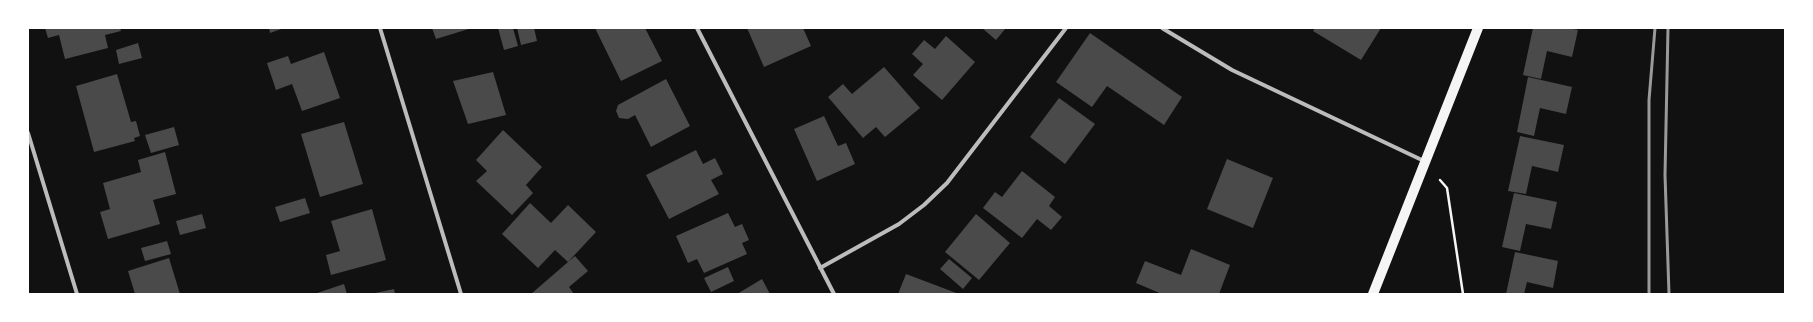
<!DOCTYPE html>
<style>
body{margin:0}
#map{position:relative;width:1813px;height:322px;overflow:hidden;background:#111;font-family:"DejaVu Sans",sans-serif}
canvas{display:block}
.frame{position:absolute;inset:0;border:29px solid #fff;pointer-events:none}
</style>
<div id="map">
<canvas width="1813" height="322"></canvas>
<div class="frame"></div>
</div>
<script>
const g = document.querySelector('canvas').getContext('2d');
g.lineJoin = 'round';
function paint(path, color) { g.fillStyle = color; g.fill(path, 'evenodd'); }
const shape = rows => new Path2D(rows.map(r => 'M' + r).join(''));
function trace(path, color, width, dash) { g.strokeStyle = color; g.lineWidth = width; g.lineCap = dash ? 'butt' : 'round'; g.setLineDash(dash || []); g.stroke(path); }
paint(shape([
 [45,28,120,28,121,31,105,35,108,48,65,59,59,35,48,38],
 [269,28,284,28,270,33],
 [432,28,472,28,436,39],
 [498,28,513,28,518,46,504,50],
 [517,28,534,28,537,41,521,45],
 [595,28,645,28,662,61,621,81],
 [747,28,803,28,811,46,764,67],
 [982,28,1006,28,996,40],
 [1315,28,1381,28,1361,60,1313,31],
 [1533,28,1569,28,1578,30,1572,57,1547,51,1541,79,1523,75],
 [1090,33,1182,97,1164,125,1107,86,1092,107,1056,82],
 [946,36,975,62,942,100,913,75,923,64,912,54,924,40,935,49],
 [138,43,142,58,119,64,116,50],
 [324,52,340,98,302,111,292,84,276,90,267,63,288,56,291,64],
 [884,67,920,108,885,137,876,127,863,138,828,97,843,84,852,94],
 [493,72,506,115,468,124,453,81],
 [117,74,131,122,136,121,140,136,134,138,135,141,94,152,76,86],
 [1528,77,1572,87,1566,114,1540,108,1534,136,1517,132],
 [666,79,690,126,651,147,635,115,628,119,619,118,616,111,618,105],
 [1059,98,1095,124,1065,164,1030,137],
 [824,116,838,146,846,143,855,164,817,181,794,129],
 [344,122,363,184,320,197,301,134],
 [174,127,179,145,151,153,145,135],
 [503,130,542,167,526,185,533,193,512,215,476,181,487,171,476,160],
 [1520,136,1564,145,1558,172,1532,166,1526,194,1508,191],
 [696,150,703,164,715,158,723,174,711,180,719,194,669,219,646,175],
 [165,152,176,194,153,200,160,224,108,239,100,212,110,209,103,183,141,172,138,160],
 [1227,159,1273,178,1253,228,1207,209],
 [1022,171,1055,197,1049,206,1062,217,1051,230,1037,219,1022,238,983,208,995,192,1002,197],
 [1514,193,1557,202,1551,229,1526,224,1520,251,1502,247],
 [305,198,310,213,280,222,275,207],
 [530,203,551,223,568,205,596,232,568,262,575,256,588,271,569,287,574,294,531,294,568,262,555,250,538,268,502,234],
 [372,209,386,260,331,275,326,255,340,251,331,221],
 [728,213,735,227,742,224,749,240,742,243,747,254,704,273,697,259,688,263,676,236],
 [202,214,206,228,180,235,176,221],
 [976,214,1010,243,979,280,945,252],
 [167,241,171,254,145,261,141,248],
 [1191,249,1230,265,1219,294,1162,294,1136,283,1145,261,1181,275],
 [1515,252,1558,261,1553,288,1527,282,1524,294,1506,294],
 [169,258,180,294,135,294,128,271],
 [949,259,972,278,963,289,940,269],
 [728,267,734,281,711,292,704,278],
 [906,274,959,294,898,294],
 [762,279,770,294,737,294],
 [344,284,347,294,314,294],
 [394,289,395,294,375,294,375,293]
]), '#4a4a4a');
trace(shape([
 [1440,180,1447,188,1463,294]
]), '#f5f5f5', 2.5);
trace(shape([
 [380,28,461,294],
 [697,28,834,294],
 [1162,28,1232,70,1424,161],
 [28,133,77,294],
 [820,268,899,224,924,205,947,183,1066,28]
]), '#bcbcbc', 4);
trace(shape([
 [1373,294,1478,28]
]), '#f5f5f5', 10);
trace(shape([
 [1668,28,1665,175,1669,294],
 [1649,294,1649,100,1655,28]
]), '#9a9a9a', 3);
</script>
